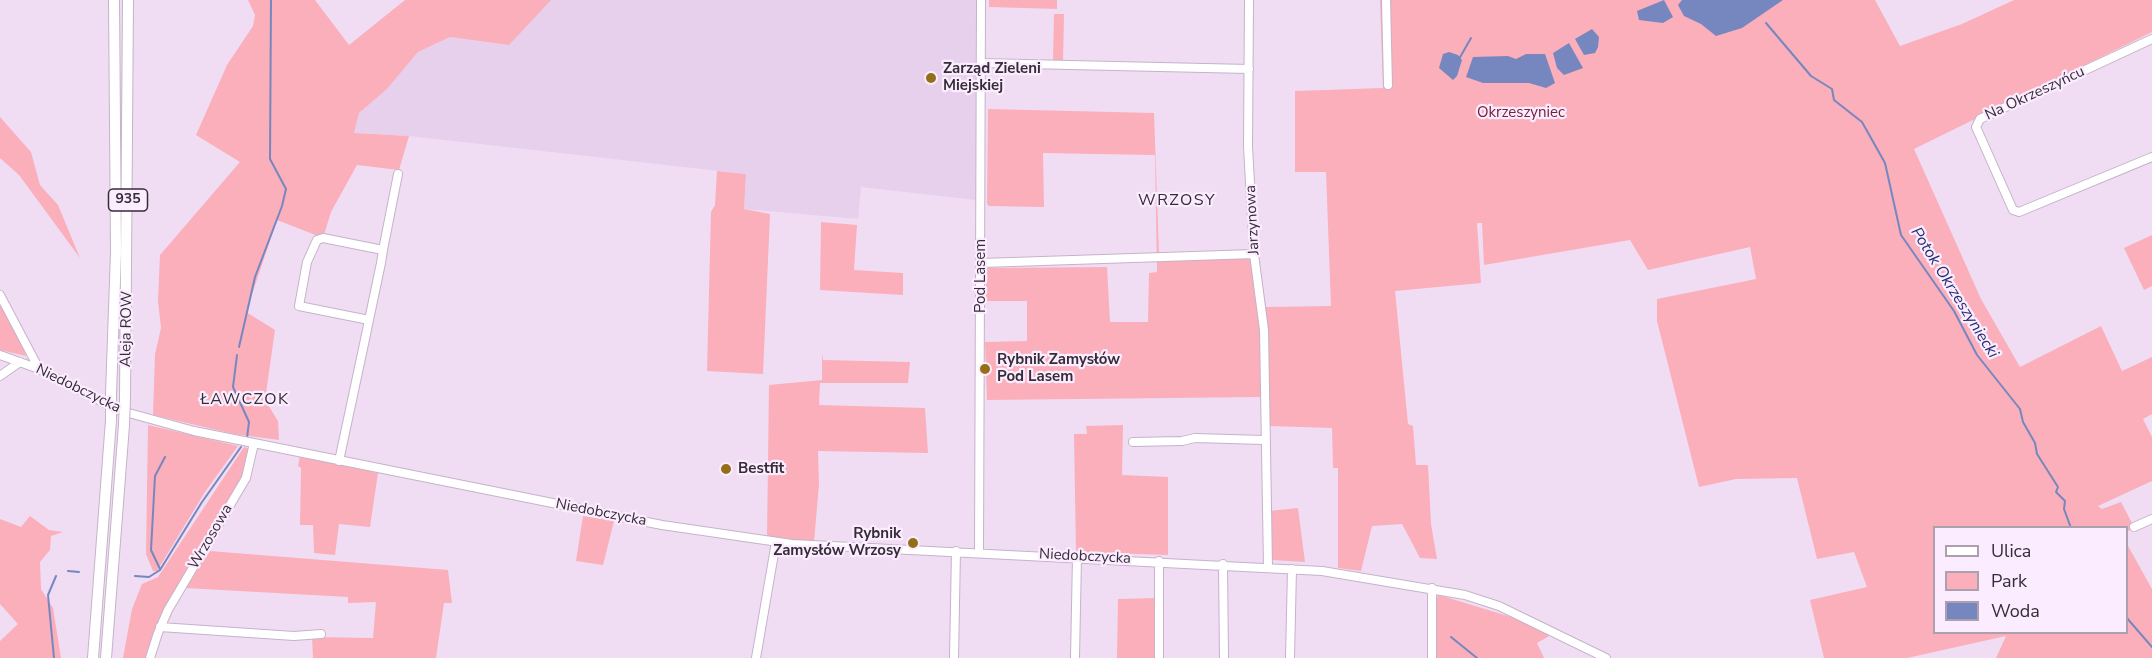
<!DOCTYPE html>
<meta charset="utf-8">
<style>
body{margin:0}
#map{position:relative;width:2152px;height:658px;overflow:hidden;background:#f0ddf4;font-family:"Nunito Sans",sans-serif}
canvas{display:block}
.legend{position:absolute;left:1933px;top:526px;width:195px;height:108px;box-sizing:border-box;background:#fbecff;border:2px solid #aca0af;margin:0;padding:8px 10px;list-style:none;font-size:18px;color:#352d36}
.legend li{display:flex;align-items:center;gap:12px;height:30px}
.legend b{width:30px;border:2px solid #aca0af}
</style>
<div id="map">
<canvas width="2152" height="658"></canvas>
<ul class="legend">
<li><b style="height:8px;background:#fff"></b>Ulica</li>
<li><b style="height:16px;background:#faafbb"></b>Park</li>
<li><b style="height:16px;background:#7687c0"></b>Woda</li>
</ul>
</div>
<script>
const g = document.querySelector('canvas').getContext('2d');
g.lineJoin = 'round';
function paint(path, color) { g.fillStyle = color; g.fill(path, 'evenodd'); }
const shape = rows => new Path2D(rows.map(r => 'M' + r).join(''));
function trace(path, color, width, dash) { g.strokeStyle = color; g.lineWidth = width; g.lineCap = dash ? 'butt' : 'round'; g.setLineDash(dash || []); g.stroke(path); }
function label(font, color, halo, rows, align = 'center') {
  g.font = font + ' "Nunito Sans",sans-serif'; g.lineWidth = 4.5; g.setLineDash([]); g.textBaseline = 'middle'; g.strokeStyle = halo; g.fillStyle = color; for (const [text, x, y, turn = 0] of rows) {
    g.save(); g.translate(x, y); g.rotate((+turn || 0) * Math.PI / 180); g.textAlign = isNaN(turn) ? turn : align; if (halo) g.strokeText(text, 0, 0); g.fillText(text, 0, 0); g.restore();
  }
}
paint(shape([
 [548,0,977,0,976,200,861,187,858,219,744,209,746,174,409,136,354,133,359,113,387,89,418,52,450,37,509,45]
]), '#e7d0ec');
paint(shape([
 [248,0,315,0,349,45,405,0,551,0,509,45,450,37,418,52,387,89,359,113,354,133,409,136,399,170,357,165,331,212,324,235,318,236,277,220,246,312,275,330,265,400,278,421,279,440,234,434,153,415,155,354,161,328,158,301,160,255,240,162,196,135,227,65,253,26,255,15],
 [989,0,1057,0,1057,9,989,7],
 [1380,0,1875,0,1900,46,1962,24,2014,0,2152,0,2152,32,1914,149,1981,299,2020,367,2101,326,2122,371,2152,357,2152,414,2143,419,2152,437,2152,481,2098,506,2102,509,2121,502,2134,527,2127,532,2126,528,1934,528,1934,632,2126,632,2127,544,2152,589,2152,658,1996,658,2006,636,1907,658,1824,658,1810,600,1867,587,1854,552,1817,559,1797,478,1736,479,1699,487,1657,321,1657,299,1756,279,1750,247,1648,270,1630,240,1484,265,1482,223,1477,223,1481,283,1395,291,1408,424,1413,426,1416,465,1428,465,1431,524,1437,559,1420,558,1402,524,1372,526,1361,571,1338,568,1338,468,1333,468,1332,428,1270,426,1260,397,987,400,985,342,1027,341,1027,301,985,301,987,268,1107,267,1110,322,1148,322,1149,273,1157,272,1155,155,1043,153,1044,207,989,206,987,204,988,109,1154,113,1159,254,1257,249,1266,307,1331,306,1326,172,1295,172,1295,91,1383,88],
 [1054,14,1064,14,1063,62,1053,61],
 [0,117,31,152,40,185,58,205,80,258,19,175,0,158],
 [717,171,746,174,744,209,770,214,763,374,707,371,711,212,715,205],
 [821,222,857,225,854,270,903,273,903,295,820,290],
 [2152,235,2152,286,2144,290,2124,248],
 [0,305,19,337,26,356,0,350],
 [822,353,823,360,910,362,908,383,820,383,819,405,925,408,928,453,818,451,819,484,814,542,767,538,769,385,822,380],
 [148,425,238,446,205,492,157,571,153,571,146,554],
 [1123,425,1122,475,1168,477,1168,555,1076,552,1074,434,1087,434,1086,426],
 [244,447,250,449,245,475,198,550,168,608,148,658,123,658,132,609,142,584,158,577],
 [300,456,378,473,370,527,339,524,335,555,314,553,313,525,300,525,301,468,298,466],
 [1298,508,1305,562,1272,560,1269,511],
 [30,516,49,530,63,532,51,536,50,550,40,562,41,589,53,608,61,658,0,658,0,641,18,624,0,604,0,519,21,527],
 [583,516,614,521,603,565,576,561],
 [210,551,448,570,452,603,444,603,436,658,313,658,312,637,373,638,376,602,348,603,348,597,185,588],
 [1439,595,1511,617,1551,635,1537,643,1544,658,1435,658,1434,601],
 [1156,598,1155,658,1117,658,1118,599]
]), '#faafbb');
paint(shape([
 [1664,0,1673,17,1663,23,1639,20,1637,11],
 [1682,0,1783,0,1742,28,1716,36,1701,24,1684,16,1678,5],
 [1592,29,1599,37,1598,47,1595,53,1584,55,1575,39],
 [1569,43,1583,68,1564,75,1557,68,1553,53],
 [1449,52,1458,55,1462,60,1457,76,1453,80,1439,68,1443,54],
 [1526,54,1545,54,1555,83,1546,88,1529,83,1483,83,1466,77,1473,57,1508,56,1516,59]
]), '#7687c0');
trace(shape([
 [1766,23,1811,76,1832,89,1834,100,1862,122,1885,163,1901,235,1954,311,1977,355,2020,409,2023,422,2035,443,2037,454,2058,487,2056,492,2065,501,2064,509,2071,528],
 [1459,59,1471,38],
 [239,347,255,277,282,206,286,189,270,159,271,0],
 [237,355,233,387,249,422,247,438],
 [160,569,151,550,155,476,165,457],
 [68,571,79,572],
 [135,576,149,577,160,570,202,502,241,447],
 [2126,617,2152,647],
 [1451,637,1477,658],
 [54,658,48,595,56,576]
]), '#7687c0', 2);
const minor = shape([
 [1249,0,1248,147,1254,254,1264,330,1268,567],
 [1386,0,1388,85],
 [2152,39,1980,119,1976,127,2013,210,2019,212,2152,157],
 [981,63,1249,69],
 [383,250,398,174],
 [982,263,1254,254],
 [0,295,39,369],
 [0,355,39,369,118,410,194,431,662,525,792,544,1322,571,1465,595,1499,606,1606,658],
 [0,376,20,362],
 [1133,442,1182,441,1195,438,1264,440],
 [339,461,364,344,369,320,381,263,383,250,323,238,317,240,307,262,299,306,369,320],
 [2134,527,2152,519],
 [979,553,981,0],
 [1223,564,1224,658],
 [160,627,294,636,321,634],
 [150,658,158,633,168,610,246,478,254,443],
 [756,658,776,542],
 [954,658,956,551],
 [1075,658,1077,557],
 [1159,658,1159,561],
 [1290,658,1292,569],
 [1432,658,1432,588]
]);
const major = shape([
 [111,394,116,252,114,0],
 [125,399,128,0],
 [93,658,111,420],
 [106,658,124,425]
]);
trace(minor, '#c5b3c9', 10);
trace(major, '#c5b3c9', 12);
trace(minor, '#fff', 8);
trace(major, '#fff', 10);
const majorBridge = shape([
 [111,420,111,394],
 [124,425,125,399]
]);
trace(majorBridge, '#c5b3c9', 12, []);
trace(majorBridge, '#fff', 10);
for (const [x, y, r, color] of [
 [931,78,6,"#956f18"],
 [985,369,6,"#956f18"],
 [726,469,6,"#956f18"],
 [913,543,6,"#956f18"]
]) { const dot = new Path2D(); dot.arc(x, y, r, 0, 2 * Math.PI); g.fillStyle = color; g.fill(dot); trace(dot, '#fbecff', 2); }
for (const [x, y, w] of [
 [128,200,39]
]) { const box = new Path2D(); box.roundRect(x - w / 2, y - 11, w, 22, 4.5); g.fillStyle = '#fbecff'; g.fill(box); trace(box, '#352d36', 1.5); }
label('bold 14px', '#352d36', null, [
 ["935",128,200]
]);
label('bold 15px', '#352d36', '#fbecff', [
 ["Zarząd Zieleni",943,69],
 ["Miejskiej",943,86],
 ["Rybnik Zamysłów",997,360],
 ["Pod Lasem",997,377],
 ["Bestfit",738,469],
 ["Rybnik",901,534,"right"],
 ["Zamysłów Wrzosy",901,551,"right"]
], 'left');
label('15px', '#352d36', '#fbecff', [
 ["Na Okrzeszyńcu",2035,94,-25],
 ["Jarzynowa",1253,220,-93],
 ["Pod Lasem",981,276,-90],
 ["Aleja ROW",127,329,-89],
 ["Niedobczycka",78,389,26],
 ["Niedobczycka",601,513,11],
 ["Wrzosowa",211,537,-60],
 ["Niedobczycka",1085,557,3]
]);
label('15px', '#762137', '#fbecff', [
 ["Okrzeszyniec",1521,113]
]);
g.letterSpacing = '1.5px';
label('16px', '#352d36', '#fbecff', [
 ["WRZOSY",1177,201],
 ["ŁAWCZOK",245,400]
]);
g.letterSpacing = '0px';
label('italic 16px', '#222e73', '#fbecff', [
 ["Potok Okrzeszyniecki",1954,293,58]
]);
</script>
